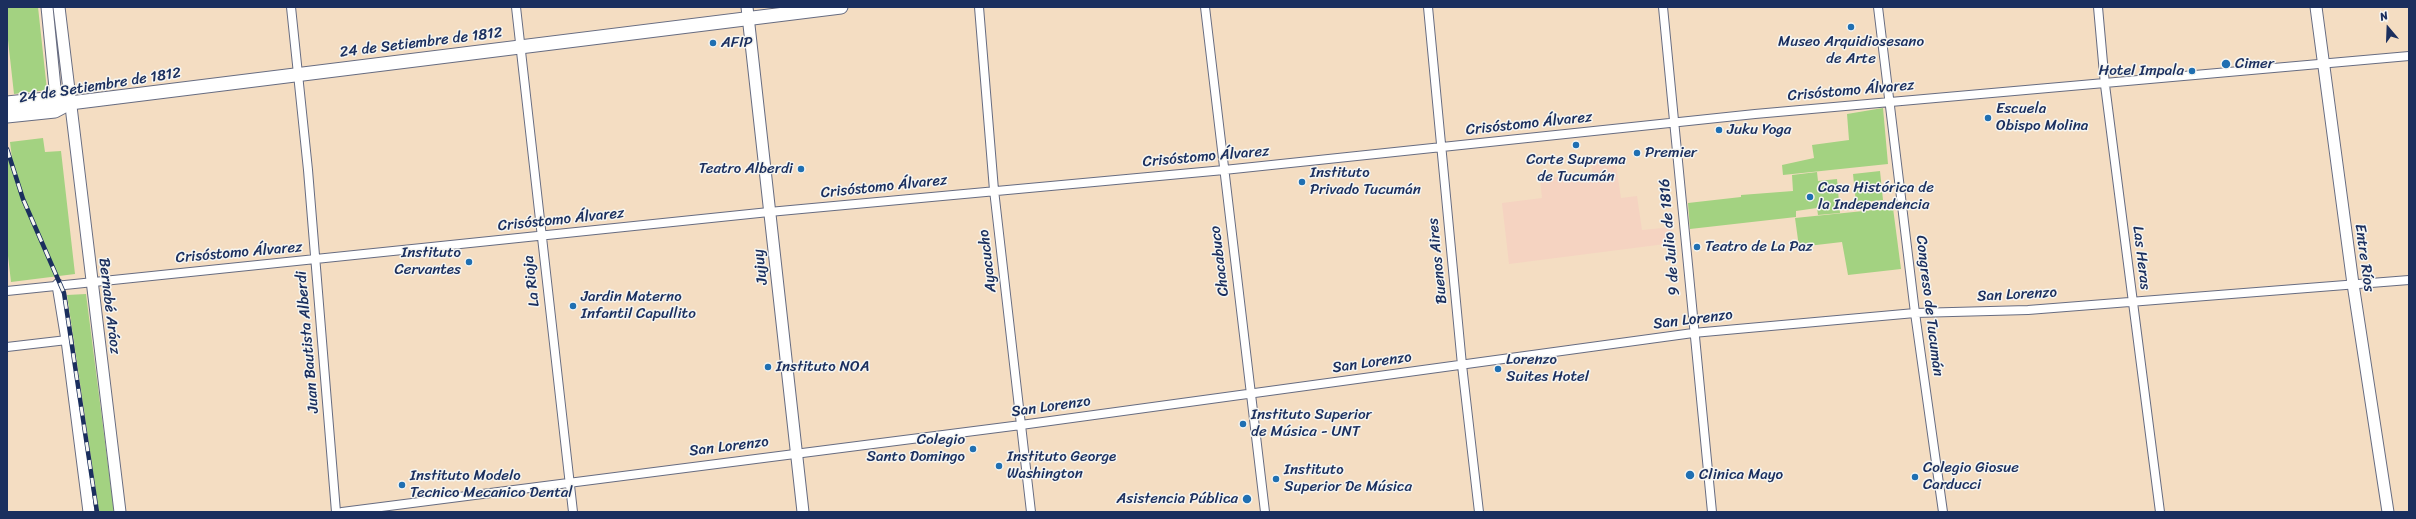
<!DOCTYPE html>
<meta charset="utf-8">
<style>
body{margin:0}
#map{position:relative;width:2416px;height:519px;overflow:hidden;background:#f4ddc2;font-family:Sriracha,sans-serif}
canvas{display:block}
.frame{position:absolute;inset:0;border:8px solid #1b2f5e;pointer-events:none}
.north{position:absolute;left:2368px;top:8px;width:40px;height:40px;-webkit-text-stroke:3px #f6f6f2;paint-order:stroke;rotate:341deg;font-size:11px;font-weight:700;line-height:16px;text-align:center;color:#1b2f5e}
.north::after{content:'';display:block;margin:auto;width:14px;height:18px;background:#1b2f5e;clip-path:polygon(50% 0,100% 100%,50% 72%,0 100%)}
</style>
<div id="map">
<canvas width="2416" height="519"></canvas>
<div class="frame"></div>
<div class="north">N</div>
</div>
<script>
const g = document.querySelector('canvas').getContext('2d');
g.lineJoin = 'round';
function paint(path, color) { g.fillStyle = color; g.fill(path, 'evenodd'); }
const shape = rows => new Path2D(rows.map(r => 'M' + r).join(''));
function trace(path, color, width, dash) { g.strokeStyle = color; g.lineWidth = width; g.lineCap = dash ? 'butt' : 'round'; g.setLineDash(dash || []); g.stroke(path); }
function label(font, color, halo, rows, align = 'center') {
  g.font = font + ' Sriracha,sans-serif'; g.lineWidth = 3; g.setLineDash([]); g.textBaseline = 'middle'; g.strokeStyle = halo; g.fillStyle = color; for (const [text, x, y, turn = 0] of rows) {
    g.save(); g.translate(x, y); g.rotate((+turn || 0) * Math.PI / 180); g.textAlign = isNaN(turn) ? turn : align; if (halo) g.strokeText(text, 0, 0); g.fillText(text, 0, 0); g.restore();
  }
}
paint(shape([
 [1615,158,1621,198,1637,196,1642,230,1672,227,1673,243,1509,264,1502,203,1542,198,1540,179,1592,173,1591,160]
]), '#f5d3c1');
paint(shape([
 [7,7,38,7,47,90,14,94,7,31],
 [1883,108,1888,164,1783,175,1782,165,1814,158,1812,145,1849,140,1847,114],
 [43,138,45,152,61,151,75,274,11,282,7,247,7,158,12,158,10,142],
 [1880,171,1883,200,1856,203,1853,174],
 [1817,172,1818,181,1837,179,1840,213,1818,215,1817,208,1796,211,1796,217,1690,229,1688,203,1741,197,1741,195,1793,191,1792,175],
 [1893,208,1901,269,1848,275,1842,242,1799,247,1795,218],
 [86,294,114,512,99,512,67,295]
]), '#a3d281');
const street = shape([
 [291,7,308,170,336,512],
 [516,7,573,512],
 [979,7,994,190,1031,512],
 [1205,7,1265,512],
 [1428,7,1462,365,1479,512],
 [1663,7,1712,512],
 [1878,7,1915,313,1943,512],
 [2098,7,2105,85,2160,512],
 [7,291,769,212,1224,170,1755,114,2409,56],
 [7,347,67,340],
 [342,512,1021,425,1693,333,1915,313,2028,310,2409,280]
]);
const secondary = shape([
 [47,7,56,98],
 [59,7,120,512],
 [747,7,803,512],
 [2316,7,2353,284,2388,512],
 [58,285,67,340,89,512]
]);
const primary = shape([
 [7,103,56,98,70,103],
 [7,116,55,111,70,103,841,7]
]);
trace(street, '#676c81', 10);
trace(secondary, '#676c81', 13);
trace(primary, '#676c81', 15);
trace(street, '#fff', 8);
trace(secondary, '#fff', 11);
trace(primary, '#fff', 13);
const rail = shape([
 [7,149,23,199,64,293,97,512]
]);
trace(rail, '#1b2f5e', 4.5);
trace(rail, '#f6f6f2', 3, [9]);
for (const [x, y, r, color] of [
 [1851,27,4,"#1f6fb2"],
 [713,43,4,"#1f6fb2"],
 [2226,64,5,"#1f6fb2"],
 [2192,71,4,"#1f6fb2"],
 [1988,118,4,"#1f6fb2"],
 [1719,130,4,"#1f6fb2"],
 [1576,145,4,"#1f6fb2"],
 [1637,153,4,"#1f6fb2"],
 [801,169,4,"#1f6fb2"],
 [1302,182,4,"#1f6fb2"],
 [1810,197,4,"#1f6fb2"],
 [1697,247,4,"#1f6fb2"],
 [469,262,4,"#1f6fb2"],
 [573,306,4,"#1f6fb2"],
 [768,367,4,"#1f6fb2"],
 [1498,369,4,"#1f6fb2"],
 [1243,424,4,"#1f6fb2"],
 [973,449,4,"#1f6fb2"],
 [999,466,4,"#1f6fb2"],
 [1690,475,5,"#1f6fb2"],
 [1915,477,4,"#1f6fb2"],
 [1276,479,4,"#1f6fb2"],
 [402,485,4,"#1f6fb2"],
 [1247,499,5,"#1f6fb2"]
]) { const dot = new Path2D(); dot.arc(x, y, r, 0, 2 * Math.PI); g.fillStyle = color; g.fill(dot); trace(dot, '#f6f6f2', 1.5); }
label('15px', '#1b2f5e', '#f6f6f2', [
 ["Museo Arquidiosesano",1851,42,"center"],
 ["de Arte",1851,59,"center"],
 ["AFIP",721,43],
 ["Cimer",2235,64],
 ["Hotel Impala",2184,71,"right"],
 ["Escuela",1996,109],
 ["Obispo Molina",1996,126],
 ["Juku Yoga",1727,130],
 ["Premier",1645,153],
 ["Corte Suprema",1576,160,"center"],
 ["de Tucumán",1576,177,"center"],
 ["Teatro Alberdi",793,169,"right"],
 ["Instituto",1310,173],
 ["Privado Tucumán",1310,190],
 ["Casa Histórica de",1818,188],
 ["la Independencia",1818,205],
 ["Teatro de La Paz",1705,247],
 ["Instituto",461,253,"right"],
 ["Cervantes",461,270,"right"],
 ["Jardin Materno",581,297],
 ["Infantil Capullito",581,314],
 ["Lorenzo",1506,360],
 ["Suites Hotel",1506,377],
 ["Instituto NOA",776,367],
 ["Instituto Superior",1251,415],
 ["de Música - UNT",1251,432],
 ["Colegio",965,440,"right"],
 ["Santo Domingo",965,457,"right"],
 ["Instituto George",1007,457],
 ["Washington",1007,474],
 ["Colegio Giosue",1923,468],
 ["Carducci",1923,485],
 ["Instituto",1284,470],
 ["Superior De Música",1284,487],
 ["Clinica Mayo",1699,475],
 ["Instituto Modelo",410,476],
 ["Tecnico Mecanico Dental",410,493],
 ["Asistencia Pública",1238,499,"right"]
], 'left');
label('15px', '#1b2f5e', '#f6f6f2', [
 ["24 de Setiembre de 1812",421,43,-7],
 ["24 de Setiembre de 1812",100,86,-9],
 ["Crisóstomo Álvarez",1851,91,-5],
 ["Crisóstomo Álvarez",1529,124,-6],
 ["Crisóstomo Álvarez",1206,157,-5],
 ["Crisóstomo Álvarez",884,187,-6],
 ["Crisóstomo Álvarez",561,220,-6],
 ["9 de Julio de 1816",1670,237,-95],
 ["Crisóstomo Álvarez",239,253,-5],
 ["Las Heras",2141,258,83],
 ["Entre Ríos",2364,258,82],
 ["Ayacucho",988,261,-97],
 ["Chacabuco",1220,261,-97],
 ["Buenos Aires",1438,261,-96],
 ["Jujuy",761,267,-97],
 ["La Rioja",532,281,-97],
 ["San Lorenzo",2017,295,-3],
 ["Bernabé Aráoz",109,306,83],
 ["Congreso de Tucumán",1929,306,83],
 ["San Lorenzo",1693,320,-7],
 ["Juan Bautista Alberdi",308,342,-95],
 ["San Lorenzo",1372,363,-8],
 ["San Lorenzo",1051,407,-8],
 ["San Lorenzo",729,447,-7]
]);
</script>
